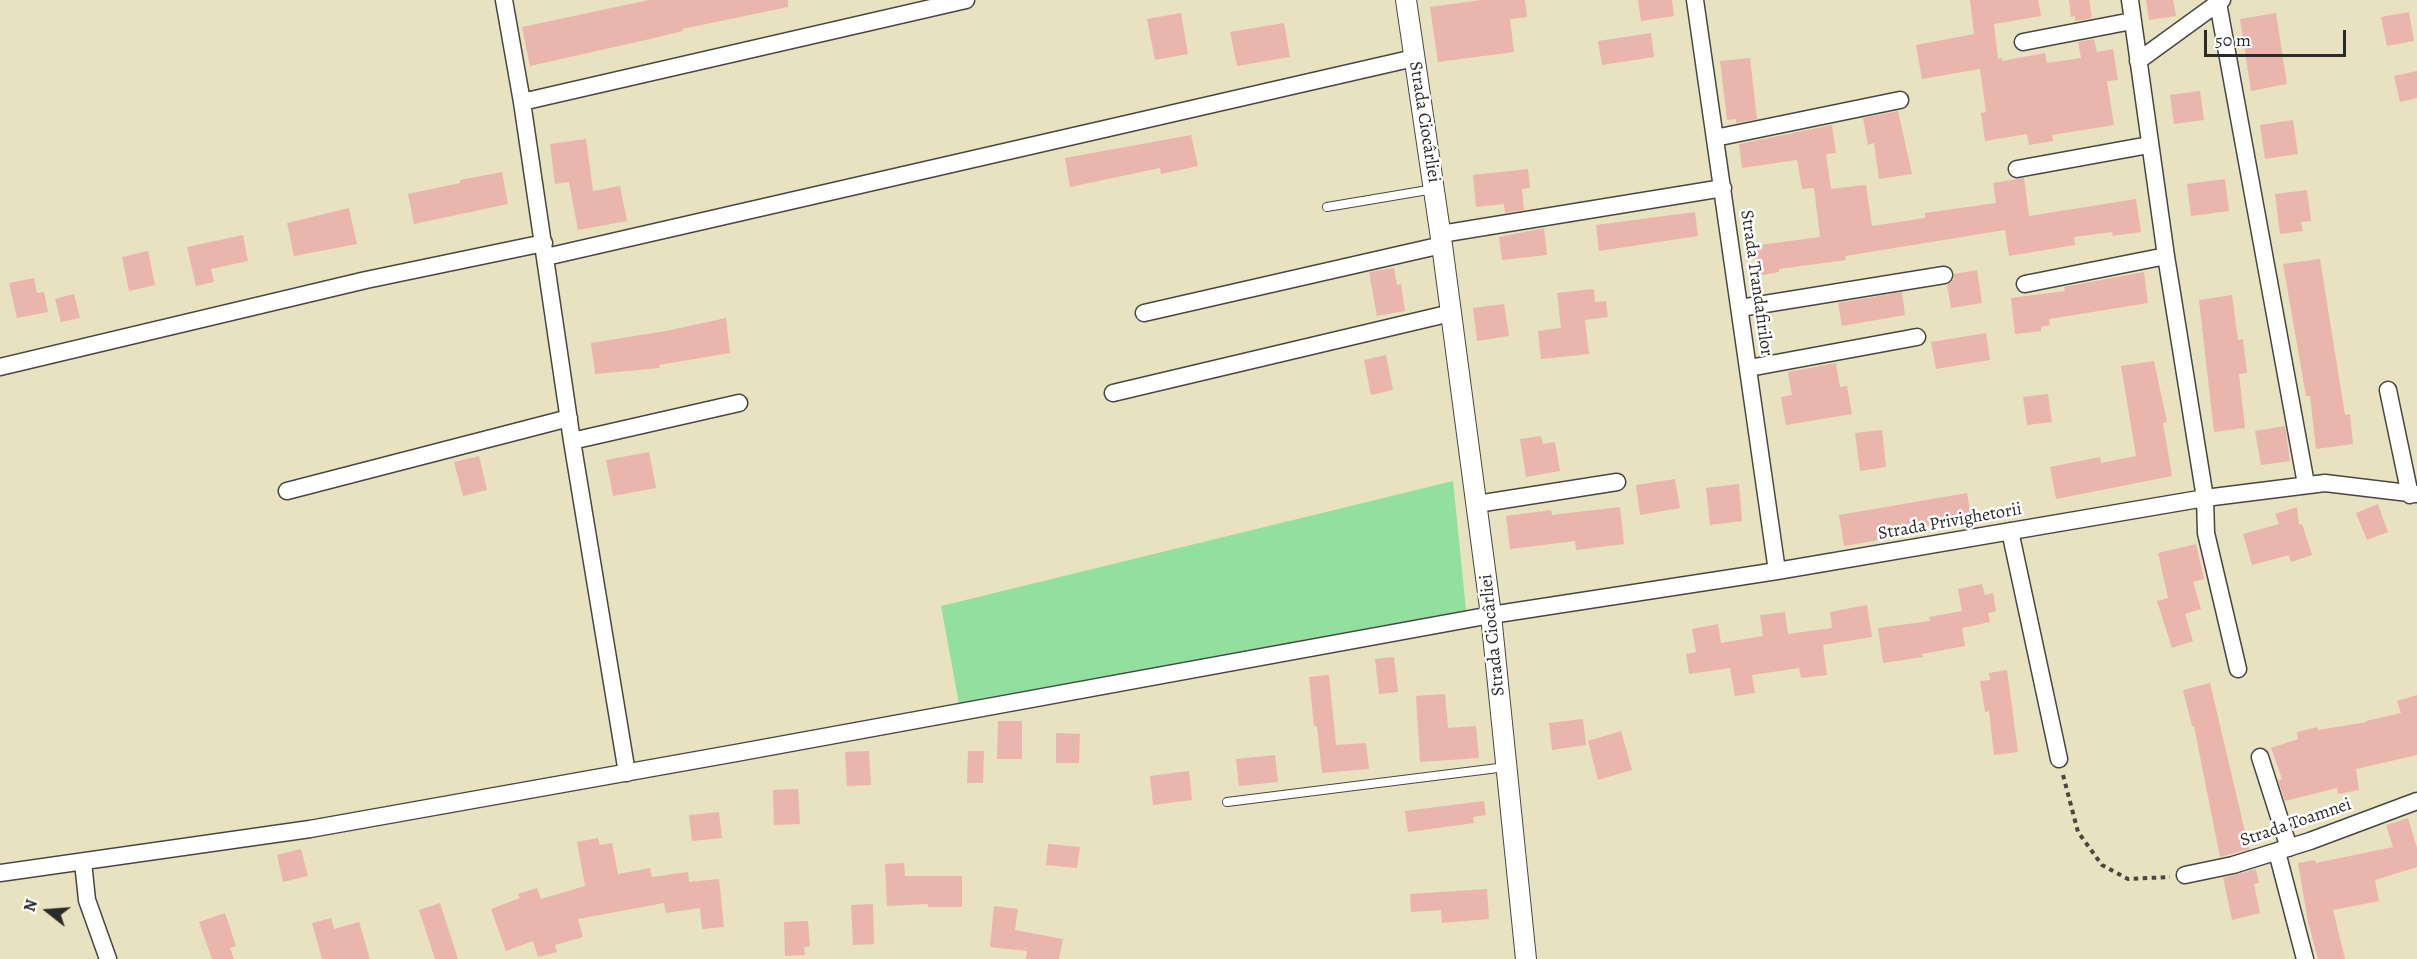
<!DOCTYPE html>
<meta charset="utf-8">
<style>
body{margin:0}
#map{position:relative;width:2417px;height:959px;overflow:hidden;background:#e9e2c0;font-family:Alegreya,serif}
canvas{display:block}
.north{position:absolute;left:18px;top:881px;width:60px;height:60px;-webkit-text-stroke:4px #fff;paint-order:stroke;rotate:287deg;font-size:16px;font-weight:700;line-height:24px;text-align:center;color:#2b2b2b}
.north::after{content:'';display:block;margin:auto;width:21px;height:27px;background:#2b2b2b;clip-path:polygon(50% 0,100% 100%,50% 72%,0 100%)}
.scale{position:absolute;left:2204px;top:30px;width:142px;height:27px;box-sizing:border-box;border:3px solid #2b2b2b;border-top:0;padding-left:8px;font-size:18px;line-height:21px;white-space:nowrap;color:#2b2b2b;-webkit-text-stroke:4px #fff;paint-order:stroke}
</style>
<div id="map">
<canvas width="2417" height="959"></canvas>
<div class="north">N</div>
<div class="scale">50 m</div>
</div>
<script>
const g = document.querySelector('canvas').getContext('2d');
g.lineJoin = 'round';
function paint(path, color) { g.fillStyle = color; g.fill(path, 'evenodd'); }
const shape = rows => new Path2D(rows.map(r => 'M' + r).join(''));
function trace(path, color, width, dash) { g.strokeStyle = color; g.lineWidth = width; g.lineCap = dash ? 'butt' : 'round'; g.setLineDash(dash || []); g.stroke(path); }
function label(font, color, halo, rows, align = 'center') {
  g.font = font + ' Alegreya,serif'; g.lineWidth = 5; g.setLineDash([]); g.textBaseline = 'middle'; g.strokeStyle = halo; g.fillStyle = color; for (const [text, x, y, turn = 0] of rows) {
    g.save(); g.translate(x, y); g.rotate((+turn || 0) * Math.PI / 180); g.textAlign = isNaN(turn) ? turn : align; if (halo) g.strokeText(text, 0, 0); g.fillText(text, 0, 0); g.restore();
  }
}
paint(shape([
 [1453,481,1466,610,959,704,941,606]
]), '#92e09d');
paint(shape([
 [649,0,788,0,788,7,682,29,683,31,641,41,530,66,522,27],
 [1481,0,1525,0,1527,17,1510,19,1514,52,1438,62,1430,7],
 [1638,0,1672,0,1674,16,1641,21],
 [1970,0,2038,0,2041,16,1994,24,1998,59,2002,58,2002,61,2045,53,2047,63,2081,58,2078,42,2094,39,2097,52,2113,49,2118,80,2107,81,2114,125,2052,135,2053,141,2029,145,2027,134,1985,141,1981,113,1986,112,1980,69,1922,79,1916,45,1974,34],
 [2069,0,2089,0,2092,18,2075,21,2075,16,2071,17],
 [2146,0,2173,0,2176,16,2149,20],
 [2409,12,2414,41,2387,46,2381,17],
 [1181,13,1188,54,1155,60,1147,19],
 [2276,13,2287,84,2251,91,2240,19],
 [1284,23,1290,57,1237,66,1230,32],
 [1651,33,1654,57,1602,65,1598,41],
 [1750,58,1757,119,1736,123,1736,119,1727,120,1720,61],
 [2417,71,2417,98,2400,102,2394,76],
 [2200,91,2204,120,2174,124,2170,95],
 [1898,111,1912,174,1879,179,1874,143,1868,145,1863,118],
 [2293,120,2298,154,2265,159,2260,125],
 [1832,125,1836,153,1826,154,1831,189,1866,185,1872,226,1925,218,1925,213,1996,203,1993,183,2024,178,2029,216,2136,199,2141,232,2113,236,2112,232,2074,237,2075,245,2009,256,2005,230,1845,256,1846,260,1779,269,1779,272,1757,276,1752,246,1820,237,1814,188,1802,189,1797,160,1742,168,1739,144],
 [1191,135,1198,166,1161,174,1160,168,1070,187,1065,158],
 [586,139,593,191,620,186,627,221,578,230,569,182,555,184,550,144],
 [1528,169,1530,188,1522,189,1524,210,1505,213,1504,204,1476,207,1473,175],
 [502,172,508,204,414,224,408,194,460,183,460,180],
 [2225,179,2229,211,2191,216,2187,184],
 [2307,190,2311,221,2301,222,2303,231,2280,234,2275,194],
 [349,208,357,244,294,256,287,223],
 [1695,212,1698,236,1599,251,1596,225],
 [1544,228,1547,255,1502,260,1499,237],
 [243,235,248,261,211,269,214,282,196,286,187,247],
 [148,251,155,285,129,291,122,257],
 [2320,259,2345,415,2350,414,2353,444,2316,449,2310,396,2306,396,2283,264],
 [1394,268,1397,285,1401,284,1405,311,1377,316,1369,272],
 [1977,270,1982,303,1951,308,1947,285,1954,279,1954,274],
 [2144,272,2148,303,2049,319,2050,325,2041,327,2041,331,2015,334,2011,298,2065,291,2064,287],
 [34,278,37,293,44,292,48,312,17,318,9,283],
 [1594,289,1595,302,1606,301,1608,317,1585,320,1589,354,1541,359,1538,331,1561,328,1557,293],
 [1902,292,1905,315,1842,326,1838,303],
 [74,294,80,318,61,322,55,299],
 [2232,295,2238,340,2243,339,2247,373,2239,374,2245,428,2214,432,2199,300],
 [1504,304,1509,336,1477,341,1473,308],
 [726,318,730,353,659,365,660,368,595,374,591,343,666,331],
 [1986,333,1990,360,1936,369,1931,342],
 [1386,355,1393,390,1371,395,1364,360],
 [2154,361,2167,422,2163,423,2172,476,2056,499,2050,467,2100,457,2101,463,2136,456,2121,366],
 [1836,363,1840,387,1847,386,1852,414,1786,425,1781,397,1792,395,1788,372],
 [2048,394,2052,422,2027,425,2023,397],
 [2285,426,2290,461,2261,465,2255,431],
 [1882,430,1886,467,1860,471,1855,433],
 [1541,436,1543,444,1555,442,1560,471,1526,477,1520,439],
 [649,452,656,488,613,496,606,460],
 [479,456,487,490,463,496,454,462],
 [1675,479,1680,508,1640,515,1636,485],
 [1739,484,1742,521,1710,525,1706,488],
 [1967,493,1971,518,1890,531,1891,538,1844,546,1839,515],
 [2378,504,2388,532,2367,540,2356,513],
 [1620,507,1624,544,1576,550,1575,541,1510,549,1506,516,1551,510,1552,515],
 [2297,507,2299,525,2302,524,2312,555,2291,562,2289,555,2252,565,2243,534,2279,524,2275,514],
 [2196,544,2204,579,2193,582,2201,609,2185,614,2193,641,2172,648,2157,601,2168,598,2158,553],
 [1982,584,1985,595,1993,593,1996,611,1988,613,1990,622,1962,628,1965,646,1922,654,1923,657,1883,663,1878,628,1930,621,1929,617,1962,611,1958,589],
 [1867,605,1872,637,1823,645,1827,675,1801,678,1799,668,1752,675,1755,693,1735,696,1730,668,1689,674,1686,654,1696,652,1692,629,1718,624,1721,643,1763,636,1760,615,1785,612,1788,634,1832,628,1830,612],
 [1394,657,1398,692,1379,694,1375,659],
 [2007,670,2018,752,1994,755,1989,711,1985,712,1980,681,1990,680,1989,673],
 [1329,675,1336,745,1366,743,1369,769,1322,773,1317,726,1314,726,1309,677],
 [2210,683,2249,849,2220,857,2194,726,2192,726,2183,690],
 [1445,694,1448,728,1476,726,1479,758,1420,762,1416,696],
 [2417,695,2417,755,2356,769,2359,790,2338,794,2337,788,2285,801,2278,780,2282,779,2271,748,2298,739,2297,732,2318,727,2318,730,2367,722,2366,721,2401,713,2397,701],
 [1583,719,1586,745,1552,750,1549,723],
 [998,721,1022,721,1022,759,997,759],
 [1621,731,1632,770,1598,780,1588,741],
 [1056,733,1080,734,1079,763,1056,763],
 [869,751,871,785,847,786,845,752],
 [968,751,984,751,983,783,967,783],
 [1275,755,1278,782,1239,786,1236,759],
 [1189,771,1192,800,1153,805,1150,776],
 [798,789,800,824,774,825,773,790],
 [1484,801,1486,815,1473,817,1474,823,1408,832,1405,811],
 [719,812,722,838,692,841,689,815],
 [2408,818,2417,848,2417,867,2375,880,2379,901,2333,910,2345,959,2318,959,2308,922,2298,863,2315,860,2316,863,2393,847,2386,825],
 [598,838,600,845,612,843,618,874,650,868,652,877,688,872,689,882,719,879,724,927,702,929,700,908,666,913,664,903,578,919,583,937,555,945,557,952,538,957,533,941,506,951,491,909,520,898,518,894,537,888,541,899,585,886,577,842],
 [1048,844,1080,847,1077,868,1046,865],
 [301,849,308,876,283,882,277,855],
 [904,863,905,876,962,876,962,907,928,907,928,904,887,906,885,864],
 [2256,869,2259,883,2254,884,2260,913,2232,920,2223,878],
 [1487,889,1489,919,1442,923,1441,910,1411,912,1410,894],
 [440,903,458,959,435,959,419,910],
 [873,904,874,944,853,945,851,905],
 [994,906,1018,909,1015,930,1063,939,1059,959,1026,959,1027,951,990,947],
 [225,913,236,946,230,948,234,959,212,959,199,922],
 [331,918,334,929,359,922,370,959,322,959,312,923],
 [808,921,810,946,804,947,805,955,785,956,784,922]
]), '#e9b5ac');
const service = shape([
 [1327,207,1434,189],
 [1227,802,1506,767]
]);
const minor = shape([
 [504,0,522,102,572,441,627,773],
 [1695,0,1777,571],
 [2130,0,2166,256,2205,498,2206,533,2238,669],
 [2218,3,2306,484],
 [2023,42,2132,21],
 [2138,61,2222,0],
 [522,102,966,0],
 [1715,138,1900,100],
 [2017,169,2149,145],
 [1441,234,1723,188],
 [546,257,1414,58],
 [2025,284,2166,256],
 [1740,308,1944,275],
 [1144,313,1442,245],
 [0,367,366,280,544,243],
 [1749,368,1917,337],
 [2388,390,2410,495],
 [1113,393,1451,313],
 [572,441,739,403],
 [287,491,569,418],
 [1477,504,1617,482],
 [2010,531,2059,759],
 [2260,757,2289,848],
 [2277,852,2305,959],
 [83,862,87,900,108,959],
 [0,873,310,829,736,753,1491,615,1777,571,2205,498,2325,483,2417,494],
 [2185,875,2233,865,2310,841,2417,801]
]);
const tertiary = shape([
 [1406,0,1442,245,1491,615,1526,959]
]);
trace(service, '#484641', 10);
trace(minor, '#484641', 19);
trace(tertiary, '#484641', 22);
trace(shape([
 [2063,775,2078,832,2102,865,2128,879,2170,877]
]), '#484641', 4, [4.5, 4.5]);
trace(service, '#fff', 8);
trace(minor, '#fff', 16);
trace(tertiary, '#fff', 20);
label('18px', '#2b2b2b', '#fff', [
 ["Strada Ciocârliei",1424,122,81],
 ["Strada Trandafirilor",1756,283,82],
 ["Strada Privighetorii",1950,522,-10],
 ["Strada Ciocârliei",1493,635,-96],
 ["Strada Toamnei",2296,823,-19]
]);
</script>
